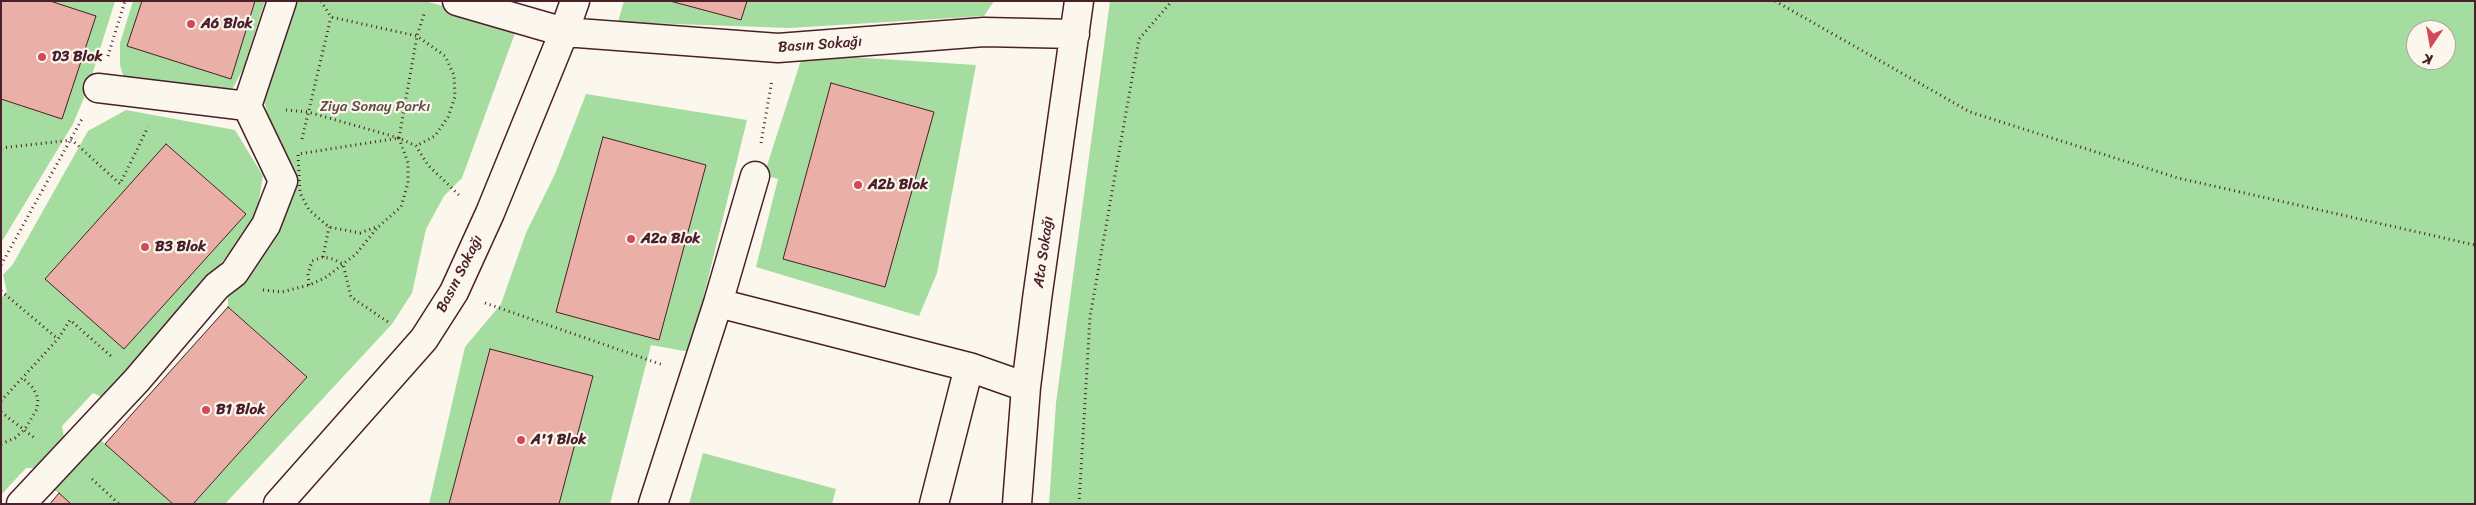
<!DOCTYPE html>
<meta charset="utf-8">
<style>
body{margin:0}
#map{position:relative;width:2476px;height:505px;overflow:hidden;background:#fbf7ec;font-family:Sriracha,sans-serif}
canvas{display:block}
.frame{position:absolute;inset:0;border:2px solid #4a1f2b;pointer-events:none}
.north{position:absolute;left:2406px;top:20px;width:50px;height:50px;box-sizing:border-box;background:#fbf7ec;border:1px solid #b4a19f;border-radius:50%;rotate:192deg;font-size:14px;font-weight:700;line-height:20px;text-align:center;color:#4a1f2b}
.north::after{content:'';display:block;margin:auto;width:18px;height:22px;background:#d1495b;clip-path:polygon(50% 0,100% 100%,50% 72%,0 100%)}
</style>
<div id="map">
<canvas width="2476" height="505"></canvas>
<div class="frame"></div>
<div class="north">K</div>
</div>
<script>
const g = document.querySelector('canvas').getContext('2d');
g.lineJoin = 'round';
function paint(path, color) { g.fillStyle = color; g.fill(path, 'evenodd'); }
const shape = rows => new Path2D(rows.map(r => 'M' + r).join(''));
function trace(path, color, width, dash) { g.strokeStyle = color; g.lineWidth = width; g.lineCap = dash ? 'butt' : 'round'; g.setLineDash(dash || []); g.stroke(path); }
function label(font, color, halo, rows, align = 'center') {
  g.font = font + ' Sriracha,sans-serif'; g.lineWidth = 4.5; g.setLineDash([]); g.textBaseline = 'middle'; g.strokeStyle = halo; g.fillStyle = color; for (const [text, x, y, turn = 0] of rows) {
    g.save(); g.translate(x, y); g.rotate((+turn || 0) * Math.PI / 180); g.textAlign = isNaN(turn) ? turn : align; if (halo) g.strokeText(text, 0, 0); g.fillText(text, 0, 0); g.restore();
  }
}
paint(shape([
 [1,1,115,1,88,88,73,124,1,243],
 [133,1,265,1,243,69,233,88,224,94,125,82,120,65,120,43],
 [298,1,425,1,475,15,515,33,462,178,444,196,426,229,412,293,392,324,225,504,193,504,307,377,228,307,228,290,265,253,287,182,263,98,277,38],
 [624,1,994,1,984,16,790,28,618,22],
 [1110,1,2475,1,2475,504,1049,504,1056,403],
 [2416,30,2446,30,2446,60,2416,60],
 [803,54,976,65,937,273,919,316,756,267,778,179,764,175],
 [586,94,747,120,690,352,651,345,610,504,429,504,465,347,501,304,526,233,555,174],
 [126,110,235,130,263,176,255,223,106,399,93,393,62,426,65,443,43,468,26,468,1,495,1,298,7,292,3,275,13,264,88,131],
 [94,433,105,444,173,504,71,504,59,493,44,485],
 [703,453,836,489,832,504,689,504]
]), '#a5dc9f');
const building = shape([
 [1,1,50,1,96,16,62,119,1,99,1,1],
 [142,1,255,1,231,79,127,46,142,1],
 [670,1,747,1,741,20,670,1],
 [831,83,934,112,885,287,783,259,831,83],
 [603,137,706,165,659,340,556,312,603,137],
 [166,144,246,214,124,349,45,279,166,144],
 [228,307,307,377,193,504,173,504,105,444,228,307],
 [490,349,593,376,559,504,449,504,490,349],
 [59,493,71,504,50,504,59,493]
]);
paint(building, '#eab0a7');
trace(building, '#4a1f2b', 1);
const minor = shape([
 [457,1,564,32,778,48,984,32,1075,34],
 [247,106,282,1],
 [718,303,969,367,1026,387],
 [21,504,137,380,217,286,234,273,266,225,283,181,247,106,98,88],
 [278,504,424,339,454,292,490,213,564,32,575,1],
 [653,504,718,303,755,176],
 [934,504,969,367],
 [1017,504,1026,387,1037,299,1079,1]
]);
trace(minor, '#4a1f2b', 31);
trace(shape([
 [321,1,331,17,417,36,445,56,454,75,455,97,448,117,435,136,416,146],
 [1775,1,1970,112,2178,178,2475,245],
 [108,56,125,1],
 [286,110,308,112,399,138,416,146,428,165,461,197],
 [399,138,408,163,408,183,401,207,379,226,360,233,329,227,309,210,300,193,298,154,399,138],
 [399,138,417,36,425,11],
 [302,139,331,17],
 [761,143,772,80],
 [1,148,72,140,120,184,148,127],
 [323,257,329,227],
 [1,265,83,117],
 [309,285,308,274,312,261,323,257,333,259,343,264,351,297,391,324],
 [263,290,282,292,309,285,325,278,356,254,378,227],
 [1,291,58,339],
 [485,303,663,365],
 [1,401,58,339,70,320,112,357],
 [1,412,36,439],
 [1,444,15,438,25,429,37,409,38,398,33,388,23,378],
 [92,479,119,504],
 [1079,504,1090,317,1139,39,1172,1]
]), '#4a1f2b', 3, [1, 4]);
trace(minor, '#fbf7ec', 28);
for (const [x, y, r, color] of [
 [191,24,5,"#d1495b"],
 [42,57,5,"#d1495b"],
 [858,185,5,"#d1495b"],
 [631,239,5,"#d1495b"],
 [145,247,5,"#d1495b"],
 [206,410,5,"#d1495b"],
 [521,440,5,"#d1495b"]
]) { const dot = new Path2D(); dot.arc(x, y, r, 0, 2 * Math.PI); g.fillStyle = color; g.fill(dot); trace(dot, '#fbf7ec', 2); }
label('bold 15px', '#4a1f2b', '#fbf7ec', [
 ["A6 Blok",201,24],
 ["D3 Blok",52,57],
 ["A2b Blok",868,185],
 ["A2a Blok",641,239],
 ["B3 Blok",155,247],
 ["B1 Blok",216,410],
 ["A'1 Blok",531,440]
], 'left');
label('15px', '#4a1f2b', '#fbf7ec', [
 ["Basın Sokağı",820,45,-4],
 ["Ata Sokağı",1044,252,-82],
 ["Basın Sokağı",460,274,-63]
]);
label('15px', '#614e48', '#fbf7ec', [
 ["Ziya Sonay Parkı",375,107]
]);
</script>
